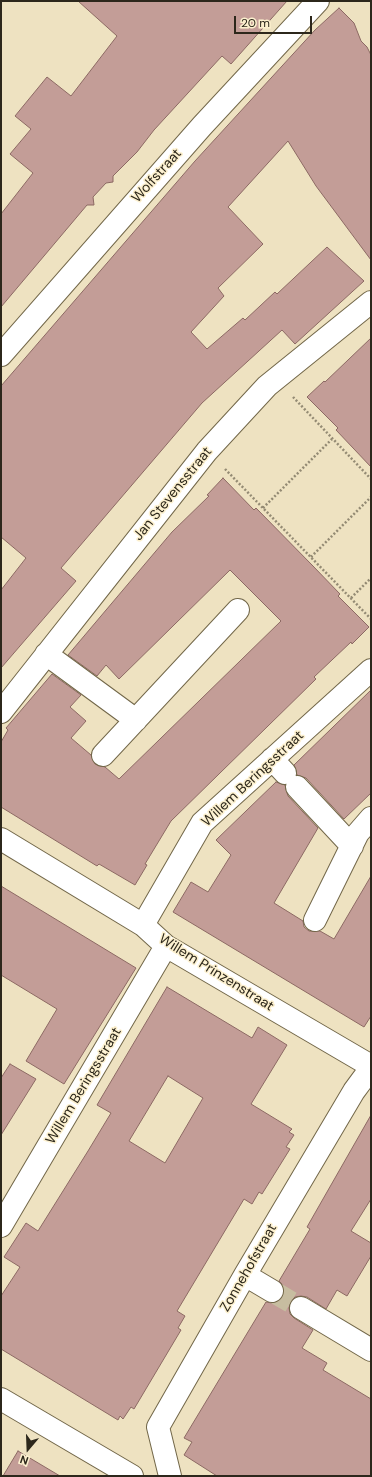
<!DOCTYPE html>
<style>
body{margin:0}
#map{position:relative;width:372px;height:1477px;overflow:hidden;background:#eee2c1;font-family:"DM Sans",sans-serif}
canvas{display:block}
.frame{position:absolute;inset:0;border:2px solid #2c271b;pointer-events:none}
.north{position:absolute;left:8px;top:1429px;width:40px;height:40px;-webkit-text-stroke:3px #fcf0ce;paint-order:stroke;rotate:199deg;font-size:11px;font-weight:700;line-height:16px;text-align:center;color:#2c271b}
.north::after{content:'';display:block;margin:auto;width:14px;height:18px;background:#2c271b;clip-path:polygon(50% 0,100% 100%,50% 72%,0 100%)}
.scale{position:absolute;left:234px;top:16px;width:78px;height:18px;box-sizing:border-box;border:2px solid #2c271b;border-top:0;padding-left:5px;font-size:12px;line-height:14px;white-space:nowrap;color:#2c271b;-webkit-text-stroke:3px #fcf0ce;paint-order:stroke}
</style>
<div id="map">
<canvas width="372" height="1477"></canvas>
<div class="frame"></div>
<div class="north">N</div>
<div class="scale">20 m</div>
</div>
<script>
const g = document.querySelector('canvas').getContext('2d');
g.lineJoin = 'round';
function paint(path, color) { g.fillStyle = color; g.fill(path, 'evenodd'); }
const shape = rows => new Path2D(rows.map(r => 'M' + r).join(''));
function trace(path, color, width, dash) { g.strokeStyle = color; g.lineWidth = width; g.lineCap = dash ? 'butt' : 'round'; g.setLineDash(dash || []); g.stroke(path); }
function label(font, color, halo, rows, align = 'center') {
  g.font = font + ' "DM Sans",sans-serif'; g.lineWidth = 3; g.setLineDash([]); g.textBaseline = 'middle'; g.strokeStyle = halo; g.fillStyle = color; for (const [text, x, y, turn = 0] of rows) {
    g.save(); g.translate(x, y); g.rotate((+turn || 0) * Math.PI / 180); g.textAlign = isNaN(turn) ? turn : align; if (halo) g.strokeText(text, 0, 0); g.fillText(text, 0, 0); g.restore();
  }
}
const building = shape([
 [78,1,287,1,231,64,222,56,154,130,137,152,113,176,113,182,106,183,93,197,94,205,87,205,1,307,1,214,33,173,10,154,31,129,15,116,47,77,71,96,117,36,78,1],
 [339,8,354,23,361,41,367,47,371,55,371,260,316,186,288,141,228,207,263,244,218,288,224,296,191,332,207,349,243,318,245,320,275,292,277,294,327,247,364,281,295,344,282,330,202,403,61,568,76,581,1,668,1,590,26,558,1,537,1,386,195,161,315,30,339,8],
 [371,338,371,467,336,430,338,428,307,397,324,381,325,382,371,338],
 [223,478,254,510,256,508,313,566,340,594,338,596,369,627,352,644,351,642,314,677,316,679,171,821,145,864,147,865,135,885,99,864,97,866,1,807,1,742,8,730,6,728,52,674,81,695,70,707,86,721,71,738,91,755,95,764,105,767,119,779,281,621,230,570,119,679,106,665,97,676,68,655,172,532,209,496,207,495,223,478],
 [371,690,371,793,344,819,306,778,297,775,294,765,371,690],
 [276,782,285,785,288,796,318,828,274,903,303,921,304,927,309,931,320,931,334,939,371,876,371,1016,364,1027,173,912,191,882,208,892,231,855,216,840,276,782],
 [1,886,136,968,64,1084,26,1061,57,1009,1,975,1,886],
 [167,987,252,1038,258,1027,287,1045,251,1104,292,1129,289,1132,294,1135,286,1147,290,1149,262,1194,259,1192,252,1204,244,1199,177,1311,185,1316,178,1328,181,1330,134,1409,131,1407,123,1419,120,1416,118,1420,1,1349,1,1296,20,1267,4,1257,26,1223,38,1231,88,1151,111,1113,97,1105,167,987],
 [168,1076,203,1098,165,1163,129,1141,168,1076],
 [10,1064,36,1079,1,1135,1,1078,10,1064],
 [371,1115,371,1199,351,1231,371,1243,371,1256,347,1296,337,1290,326,1309,307,1297,301,1296,295,1297,291,1301,289,1308,290,1314,294,1318,313,1330,302,1348,327,1363,323,1370,371,1399,371,1476,217,1476,184,1455,192,1442,184,1438,266,1302,272,1303,278,1302,283,1297,284,1291,283,1285,279,1281,310,1229,307,1227,371,1115],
 [18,1451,60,1476,3,1476,18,1451]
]);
paint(building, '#c39d97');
trace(building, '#8c6963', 1);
trace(shape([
 [272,1291,301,1308]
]), '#c7bda0', 22, [22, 11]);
const minor = shape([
 [1,355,202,126,318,1],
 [46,654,136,720],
 [1,712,207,451,267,386,371,302],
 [103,755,238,610],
 [272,759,285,773],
 [297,787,352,846],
 [1,839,143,925,166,946,371,1066],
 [315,920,358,833,371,818],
 [143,925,202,823,371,670],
 [1,1226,166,946],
 [245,1275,272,1291],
 [301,1308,371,1350],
 [1,1399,132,1476],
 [170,1476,158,1427,245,1275,354,1091,371,1068]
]);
trace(minor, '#726749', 24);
trace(shape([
 [293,397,371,479],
 [225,469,371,619],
 [263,508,332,439],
 [311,557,371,497],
 [351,598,371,578]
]), '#948b74', 2.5, [2, 2]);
trace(minor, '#fff', 22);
label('14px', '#2c271b', '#fcf0ce', [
 ["Wolfstraat",157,176,-48],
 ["Jan Stevensstraat",173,494,-51],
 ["Willem Beringsstraat",253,779,-43],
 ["Willem Prinzenstraat",216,973,32],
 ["Willem Beringsstraat",84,1086,-59],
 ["Zonnehofstraat",249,1268,-60]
]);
</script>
